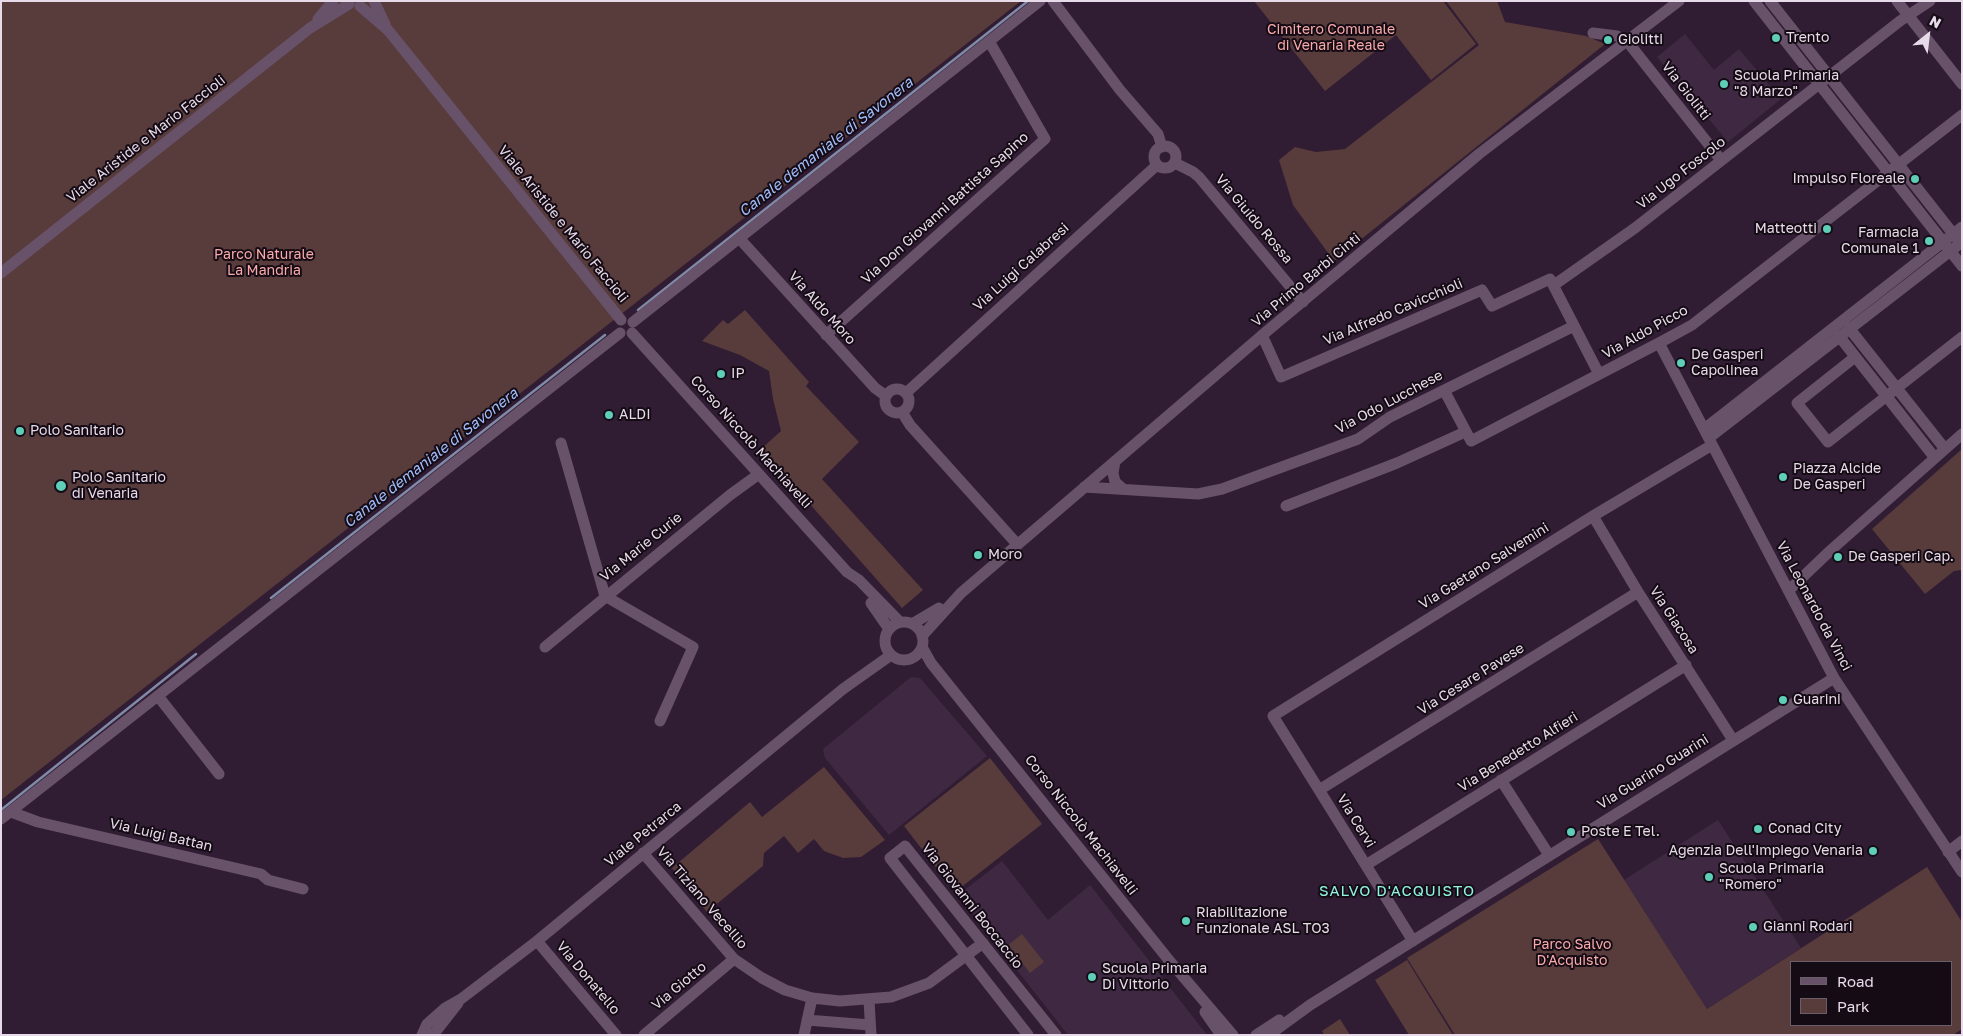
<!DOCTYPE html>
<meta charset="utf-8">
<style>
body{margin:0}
#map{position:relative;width:1963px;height:1036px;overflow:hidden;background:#311d33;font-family:"Golos Text",sans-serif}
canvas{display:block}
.frame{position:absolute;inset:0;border:2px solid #e8dbe9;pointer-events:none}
.legend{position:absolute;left:1790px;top:961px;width:162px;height:65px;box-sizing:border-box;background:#140b15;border:1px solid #695e6a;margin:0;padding:6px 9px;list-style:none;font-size:15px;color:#e8dbe9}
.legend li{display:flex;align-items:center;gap:10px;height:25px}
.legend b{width:25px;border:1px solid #695e6a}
.north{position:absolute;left:1903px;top:10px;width:50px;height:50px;-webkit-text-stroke:4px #140b15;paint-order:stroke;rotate:29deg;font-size:14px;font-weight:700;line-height:20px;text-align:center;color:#e8dbe9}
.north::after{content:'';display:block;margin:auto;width:18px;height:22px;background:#e8dbe9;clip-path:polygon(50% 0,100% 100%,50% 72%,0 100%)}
</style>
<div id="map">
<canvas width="1963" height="1036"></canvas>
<div class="frame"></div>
<ul class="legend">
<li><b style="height:6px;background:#68526a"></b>Road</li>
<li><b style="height:14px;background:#583b3b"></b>Park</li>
</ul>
<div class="north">N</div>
</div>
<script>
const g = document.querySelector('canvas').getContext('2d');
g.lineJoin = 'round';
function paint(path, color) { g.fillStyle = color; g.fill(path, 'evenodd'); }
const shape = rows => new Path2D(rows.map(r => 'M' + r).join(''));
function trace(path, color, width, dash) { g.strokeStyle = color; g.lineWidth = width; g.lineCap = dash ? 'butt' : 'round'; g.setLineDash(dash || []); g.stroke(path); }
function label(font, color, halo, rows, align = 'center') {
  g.font = font + ' "Golos Text",sans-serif'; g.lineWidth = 4; g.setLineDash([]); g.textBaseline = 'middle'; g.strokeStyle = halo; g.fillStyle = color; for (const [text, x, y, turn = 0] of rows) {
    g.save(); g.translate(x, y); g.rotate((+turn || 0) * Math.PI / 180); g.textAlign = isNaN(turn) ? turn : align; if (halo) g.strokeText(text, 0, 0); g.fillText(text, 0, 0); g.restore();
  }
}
paint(shape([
 [1685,34,1714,70,1739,49,1781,99,1728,142,1657,57],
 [911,677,920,678,987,756,889,835,825,758,823,749],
 [1718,820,1801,948,1707,1009,1624,880],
 [1002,861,1048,920,1090,885,1207,1035,1068,1035,958,895]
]), '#3f2842');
paint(shape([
 [1,1,1021,1,1,800],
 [1254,1,1443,1,1476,44,1431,80,1396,35,1325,91],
 [1446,1,1497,1,1505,22,1586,36,1605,44,1334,261,1293,205,1279,160,1295,147,1316,152,1345,149,1479,45],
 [745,310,809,382,806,386,859,442,822,479,923,590,902,608,761,449,781,431,773,399,769,371,740,355,702,341,723,320,728,324],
 [1962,449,1962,570,1954,571,1925,594,1872,529],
 [990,758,1042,824,955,892,904,826],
 [824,767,885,840,861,857,843,858,824,851,814,839,798,853,784,836,764,853,763,866,707,912,672,868,750,802,762,817],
 [1598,839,1707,1009,1927,867,1962,922,1962,1029,1953,1035,1455,1035,1407,958],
 [1792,962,1952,962,1952,1025,1792,1025],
 [1022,934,1044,962,1030,973,1008,945],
 [1407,960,1453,1035,1409,1035,1375,980],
 [1340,1019,1350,1035,1324,1035,1322,1031]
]), '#583b3b');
trace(shape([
 [638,310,1028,1],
 [271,598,605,335],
 [1,810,196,654]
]), '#8089a7', 2.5);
trace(shape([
 [374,1,385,24],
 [1053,1,1120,90,1158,134,1162,147],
 [1754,1,1962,266],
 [1770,1,1958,240],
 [1897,1,1962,84],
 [360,6,388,30,621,320],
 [318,19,333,1],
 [1593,33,1617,36,1627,41,1721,160],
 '1154 157a11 11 0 1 1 22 0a11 11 0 1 1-22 0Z',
 [1175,163,1193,172,1199,177,1303,302],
 [739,238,875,388,886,396],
 [1,273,310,28,349,4],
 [1554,285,1635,228,1900,21,1930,1],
 [633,322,1040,1],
 [1849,328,1945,449],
 [632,333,847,572,859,580,900,622],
 [826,335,1045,139,989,41],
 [1262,335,1281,377,1482,290,1492,306,1550,279,1599,374],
 [1839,336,1935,458],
 [1659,343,1834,678,1962,872],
 [1855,357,1797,403,1828,442,1962,337],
 '885 401a12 12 0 1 1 24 0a12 12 0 1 1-24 0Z',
 [1444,390,1471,441,1659,343,1692,325,1962,115],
 [906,393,1157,165],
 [902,412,910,425,1017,544],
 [1704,429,1962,227],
 [1709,438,1962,242],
 [561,443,605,596,693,647,660,721],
 [1115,461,1113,473,1115,482,1123,489],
 [1084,487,1198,494,1222,489,1358,439,1390,417,1574,326],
 [1286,506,1397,463,1465,432],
 [1593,516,1638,592,1733,740],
 [1789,590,1831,550,1962,434],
 [871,603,889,629],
 '885 641a19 19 0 1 1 38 0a19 19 0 1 1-38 0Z',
 [912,624,939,608],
 [922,636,961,593,1266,332,1479,154,1679,1],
 [545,647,730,495,759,474],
 [922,647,931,663,1168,959,1233,1035],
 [158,696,219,774],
 [1501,780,1549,855],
 [1319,790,1638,592],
 [11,812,38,822,261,874,268,880,303,889],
 [1,819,620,333],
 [1948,852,1962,841],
 [643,853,734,959,762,978,785,990,812,998,840,1001,891,997,929,983,983,943],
 [1366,865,1686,665],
 [537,941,616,1035],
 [1413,941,1273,716,1593,516,1712,445],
 [869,1000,871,1035],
 [1205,1012,1221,1035],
 [807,1020,870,1025],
 [422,1035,427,1024,445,1008,461,999,537,941,843,689,891,655],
 [433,1035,458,1003],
 [644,1035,734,959],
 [804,1035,812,998],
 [1028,1035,890,858,905,846,1056,1035],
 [1256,1035,1279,1020],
 [1269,1035,1310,1005,1834,678]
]), '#68526a', 11);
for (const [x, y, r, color] of [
 [1776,38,5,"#5eceb8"],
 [1608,40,5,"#5eceb8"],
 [1724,84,5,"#5eceb8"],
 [1915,179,5,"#5eceb8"],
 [1827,229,5,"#5eceb8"],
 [1929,241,5,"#5eceb8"],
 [1681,363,5,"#5eceb8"],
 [721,374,5,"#5eceb8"],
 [609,415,5,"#5eceb8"],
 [20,431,5,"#5eceb8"],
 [1783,477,5,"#5eceb8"],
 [61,486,6,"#5eceb8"],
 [978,555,5,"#5eceb8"],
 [1838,557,5,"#5eceb8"],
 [1783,700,5,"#5eceb8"],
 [1758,829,5,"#5eceb8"],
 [1571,832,5,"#5eceb8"],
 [1873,851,5,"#5eceb8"],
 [1709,877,5,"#5eceb8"],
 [1186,921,5,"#5eceb8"],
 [1753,927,5,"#5eceb8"],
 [1092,977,5,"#5eceb8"]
]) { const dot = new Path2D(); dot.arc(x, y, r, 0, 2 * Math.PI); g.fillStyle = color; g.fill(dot); trace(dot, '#140b15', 2); }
label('14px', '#faaba9', '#140b15', [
 ["Cimitero Comunale",1331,30],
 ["di Venaria Reale",1331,46],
 ["Parco Naturale",264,255],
 ["La Mandria",264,271],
 ["Parco Salvo",1572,945],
 ["D'Acquisto",1572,961]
]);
label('14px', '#e8dbe9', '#140b15', [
 ["Trento",1786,38],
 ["Giolitti",1618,40],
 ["Scuola Primaria",1734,76],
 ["\"8 Marzo\"",1734,92],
 ["Impulso Floreale",1905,179,"right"],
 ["Matteotti",1817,229,"right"],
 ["Farmacia",1919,233,"right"],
 ["Comunale 1",1919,249,"right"],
 ["De Gasperi",1691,355],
 ["Capolinea",1691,371],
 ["IP",731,374],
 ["ALDI",619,415],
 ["Polo Sanitario",30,431],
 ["Piazza Alcide",1793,469],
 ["De Gasperi",1793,485],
 ["Polo Sanitario",72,478],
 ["di Venaria",72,494],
 ["Moro",988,555],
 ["De Gasperi Cap.",1848,557],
 ["Guarini",1793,700],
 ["Conad City",1768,829],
 ["Poste E Tel.",1581,832],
 ["Agenzia Dell'Impiego Venaria",1863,851,"right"],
 ["Scuola Primaria",1719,869],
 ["\"Romero\"",1719,885],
 ["Riabilitazione",1196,913],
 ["Funzionale ASL TO3",1196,929],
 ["Gianni Rodari",1763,927],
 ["Scuola Primaria",1102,969],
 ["Di Vittorio",1102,985]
], 'left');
label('14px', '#e8dbe9', '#140b15', [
 ["Via Giolitti",1686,91,52],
 ["Viale Aristide e Mario Faccioli",146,139,-38],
 ["Via Ugo Foscolo",1681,173,-38],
 ["Via Don Giovanni Battista Sapino",945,208,-42],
 ["Via Giuido Rossa",1254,219,50],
 ["Viale Aristide e Mario Faccioli",563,224,51],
 ["Via Luigi Calabresi",1021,267,-42],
 ["Via Primo Barbi Cinti",1306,280,-40],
 ["Via Aldo Moro",822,308,48],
 ["Via Alfredo Cavicchioli",1393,312,-23],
 ["Via Aldo Picco",1645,332,-29],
 ["Via Odo Lucchese",1389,402,-28],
 ["Corso Niccolò Machiavelli",751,442,48],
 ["Via Marie Curie",641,547,-39],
 ["Via Gaetano Salvemini",1484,566,-32],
 ["Via Leonardo da Vinci",1814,606,62],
 ["Via Giacosa",1674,620,57],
 ["Via Cesare Pavese",1471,679,-32],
 ["Via Benedetto Alfieri",1518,752,-32],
 ["Via Guarino Guarini",1653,772,-32],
 ["Via Cervi",1356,821,58],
 ["Corso Niccolò Machiavelli",1081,825,52],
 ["Viale Petrarca",643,834,-39],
 ["Via Luigi Battan",161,835,13],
 ["Via Tiziano Vecellio",702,898,49],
 ["Via Giovanni Boccaccio",972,906,52],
 ["Via Donatello",588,978,50],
 ["Via Giotto",679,986,-40]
]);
label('italic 15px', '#a1bdfb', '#140b15', [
 ["Canale demaniale di Savonera",826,147,-38],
 ["Canale demaniale di Savonera",431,458,-38]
]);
g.letterSpacing = '1px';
label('15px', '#90f4df', '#140b15', [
 ["SALVO D'ACQUISTO",1397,891]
]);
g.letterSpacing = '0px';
</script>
